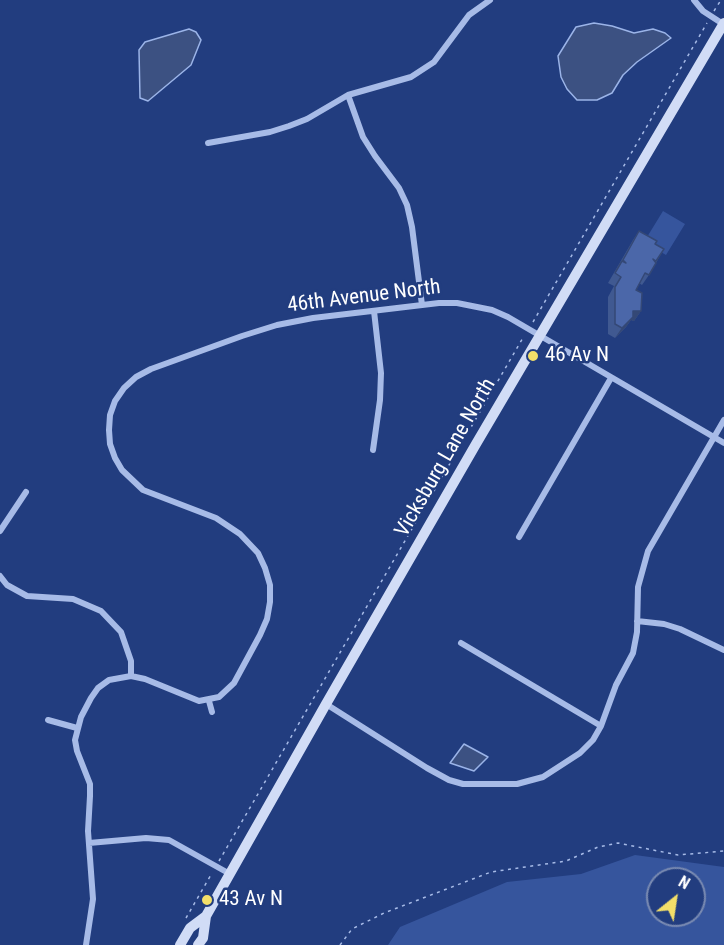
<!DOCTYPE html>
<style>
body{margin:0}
#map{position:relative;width:724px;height:945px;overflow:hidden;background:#223d7f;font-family:"Roboto Condensed",sans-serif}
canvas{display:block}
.north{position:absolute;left:646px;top:867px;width:60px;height:60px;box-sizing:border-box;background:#223d7f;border:2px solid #7a8bb2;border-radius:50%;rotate:30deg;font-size:16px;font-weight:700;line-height:24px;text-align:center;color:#fff}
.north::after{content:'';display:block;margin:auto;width:21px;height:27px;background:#f3df69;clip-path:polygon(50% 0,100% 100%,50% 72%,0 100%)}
</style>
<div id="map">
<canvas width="724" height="945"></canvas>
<div class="north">N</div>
</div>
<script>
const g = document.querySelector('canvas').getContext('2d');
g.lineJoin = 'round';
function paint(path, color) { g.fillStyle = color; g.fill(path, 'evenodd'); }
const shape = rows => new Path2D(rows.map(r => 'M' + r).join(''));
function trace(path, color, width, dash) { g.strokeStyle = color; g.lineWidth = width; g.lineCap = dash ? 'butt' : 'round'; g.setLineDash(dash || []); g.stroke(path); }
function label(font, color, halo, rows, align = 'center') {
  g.font = font + ' "Roboto Condensed",sans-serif'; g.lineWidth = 5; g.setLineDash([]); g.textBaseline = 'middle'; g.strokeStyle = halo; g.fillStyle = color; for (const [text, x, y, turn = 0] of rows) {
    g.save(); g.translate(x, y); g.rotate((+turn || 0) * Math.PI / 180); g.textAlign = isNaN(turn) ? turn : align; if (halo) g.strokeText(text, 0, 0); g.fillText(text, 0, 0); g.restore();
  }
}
paint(shape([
 [663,211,685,224,666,255,644,242],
 [635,855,724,867,724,945,388,945,400,927,507,882,581,874],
 [658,879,694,879,694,915,658,915]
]), '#36559d');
const water = shape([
 [594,23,612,26,634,33,653,29,665,33,671,38,637,62,623,75,612,93,597,100,577,100,567,89,561,77,558,56,576,27,594,23],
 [189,29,196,32,201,40,191,65,148,101,140,98,139,50,145,42,189,29],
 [464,744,488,757,474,771,450,763,464,744]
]);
paint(water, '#3c5182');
trace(water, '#9bb4e8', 1.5);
trace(shape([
 [714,11,721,0],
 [533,322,707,23],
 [219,861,524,336],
 [186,918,212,873],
 [340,945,352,929,384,913,491,872,566,861,598,847,618,843,678,855,724,851]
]), '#a7bbe7', 1.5, [3, 4.5]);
trace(shape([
 [694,0,703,11,723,24],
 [348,95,363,137,375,156,399,188,407,205,412,227,422,305],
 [208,143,270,132,289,126,307,119,348,95,411,77,434,62,469,15,490,0],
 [373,450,380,400,381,373,374,311],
 [0,531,26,492],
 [519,537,611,378],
 [0,576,7,585,27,596,73,599,101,611,121,632,131,661,131,676],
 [637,621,664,624,680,629,724,650],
 [461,643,601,726],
 [209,701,212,712],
 [326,704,427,768,449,780,463,784,517,784,543,777,580,753,593,740,601,726,616,685,633,653,637,632,638,587,648,551,724,420],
 [48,720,77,728],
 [89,843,146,838,169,840,230,874],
 [86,945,93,899,88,831,90,796,90,784,77,751,75,740,81,717,91,698,98,688,109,680,131,676,145,679,199,701,219,697,234,683,260,635,267,619,270,602,270,585,265,568,258,553,240,534,216,518,143,490,122,470,115,458,110,444,109,430,110,415,115,401,124,388,136,377,151,369,242,336,277,325,313,318,439,303,457,303,492,310,508,317,724,443]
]), '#a7bbe7', 6);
trace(shape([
 [180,945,190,928,206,916],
 [198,945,203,938,206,916,326,704,476,444,724,23]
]), '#d1dcf6', 10);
paint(shape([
 [639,231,655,244,664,249,649,275,642,285,639,283,636,290,641,311,634,321,631,320,626,327,615,338,608,334,608,297,614,286,608,283,633,240]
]), '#405991');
paint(shape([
 [633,311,641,311,634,321,631,320,626,327,615,338]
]), '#344876');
const building = shape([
 [639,231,657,241,655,244,664,249,656,261,653,259,656,263,649,275,645,273,636,290,642,293,641,311,633,311,633,317,622,328,615,324,615,287,621,277,615,273,622,261,626,263,623,260,639,231]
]);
paint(building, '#4b67a9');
trace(building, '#344876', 1.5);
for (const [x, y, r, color] of [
 [533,356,6,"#f3df69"],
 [207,900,6,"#f3df69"]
]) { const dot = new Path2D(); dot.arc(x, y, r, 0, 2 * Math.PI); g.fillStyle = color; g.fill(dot); trace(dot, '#223d7f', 2); }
label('21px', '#fff', '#223d7f', [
 ["46th Avenue North",364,297,-7],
 ["Vicksburg Lane North",446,458,-60]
]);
label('21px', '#fff', '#223d7f', [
 ["46 Av N",545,356],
 ["43 Av N",219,900]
], 'left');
</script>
